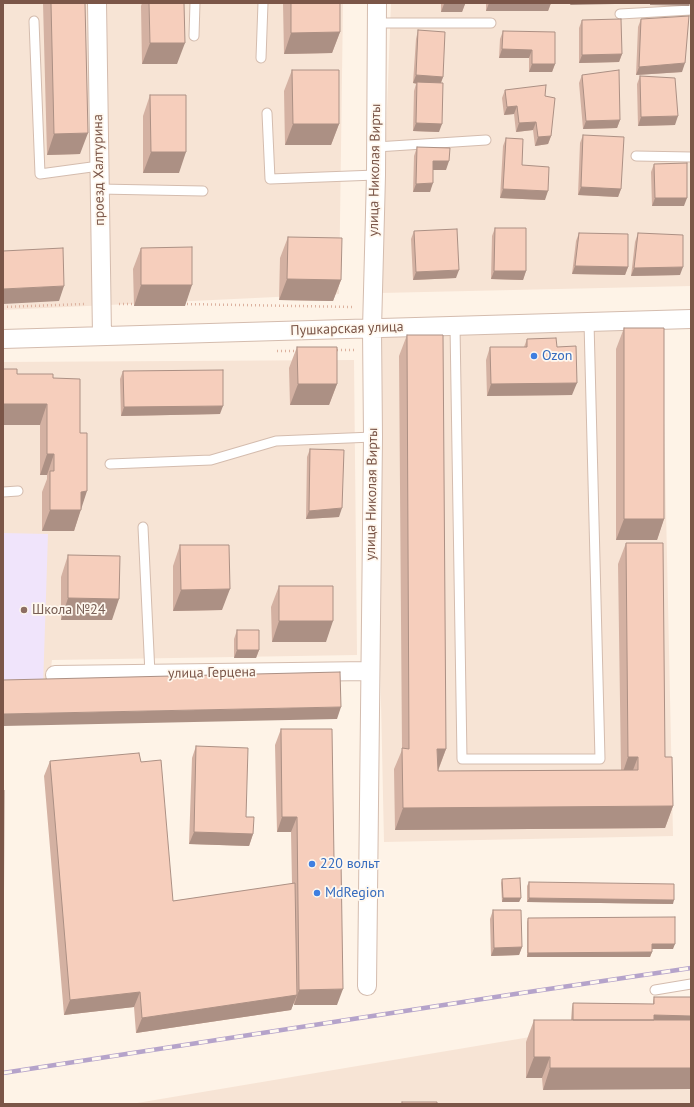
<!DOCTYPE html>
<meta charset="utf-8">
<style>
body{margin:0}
#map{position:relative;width:694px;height:1107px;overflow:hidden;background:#fef3e7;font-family:"PT Sans",sans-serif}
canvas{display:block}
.frame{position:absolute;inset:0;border:4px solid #7b5648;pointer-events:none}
</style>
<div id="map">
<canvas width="694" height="1107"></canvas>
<div class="frame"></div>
</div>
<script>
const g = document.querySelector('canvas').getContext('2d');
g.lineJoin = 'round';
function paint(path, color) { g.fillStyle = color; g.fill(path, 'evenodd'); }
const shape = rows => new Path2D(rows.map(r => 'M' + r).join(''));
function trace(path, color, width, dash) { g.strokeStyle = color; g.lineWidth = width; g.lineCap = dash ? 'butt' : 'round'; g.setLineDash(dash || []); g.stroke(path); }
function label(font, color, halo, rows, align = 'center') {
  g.font = font + ' "PT Sans",sans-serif'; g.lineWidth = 3.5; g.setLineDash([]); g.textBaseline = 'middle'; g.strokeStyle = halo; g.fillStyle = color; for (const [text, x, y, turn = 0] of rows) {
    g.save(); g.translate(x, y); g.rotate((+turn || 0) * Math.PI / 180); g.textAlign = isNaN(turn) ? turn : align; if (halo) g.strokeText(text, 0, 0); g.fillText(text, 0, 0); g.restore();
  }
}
paint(shape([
 [3,3,343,3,339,294,3,310],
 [391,3,689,3,691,64,691,286,380,293],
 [662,324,673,836,384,842,373,330],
 [354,360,357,655,52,660,48,690,3,691,3,362],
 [691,1010,691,1104,131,1104]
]), '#f7e4d5');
paint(shape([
 [3,533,48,534,43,687,3,688]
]), '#f0e4fb');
const service = shape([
 [620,14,691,10],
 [34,21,40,174,99,166],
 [377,23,491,23],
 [194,36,195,3],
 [261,58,263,3],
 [267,113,270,179,376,175],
 [376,147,486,140],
 [636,156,691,157],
 [99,189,203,191],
 [455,326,462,759,600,759,589,322],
 [110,464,211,460,276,441,373,437],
 [3,492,18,491],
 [143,527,150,674],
 [655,990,691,984]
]);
const minor = shape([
 [97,3,102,336],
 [3,339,691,319],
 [55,675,370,671],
 [367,986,373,437,372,329,376,175,377,3]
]);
trace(service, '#d4bcae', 11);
trace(minor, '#d4bcae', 20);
trace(shape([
 [119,304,136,304],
 [183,304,354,307],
 [3,307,84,304],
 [333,350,354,350],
 [277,351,298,351]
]), '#dcb19e', 2.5, [1, 3]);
trace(service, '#fff', 9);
trace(minor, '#fff', 18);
const rail = shape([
 [3,1073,515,994,691,968]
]);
trace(rail, '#b5a3ca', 4.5);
trace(rail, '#fff8ef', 3, [9]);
paint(shape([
 [43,3,85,3,80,154,47,155],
 [142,3,184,3,177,64,142,64,141,6],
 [283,3,340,3,340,32,332,53,284,54],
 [441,3,465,3,465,4,462,12,441,12],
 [486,3,551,3,548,11,486,11],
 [641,19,682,72,636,75,638,27],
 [582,20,622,54,619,62,579,63,579,28],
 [418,30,443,77,441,83,439,132,413,131,414,91,416,84,413,83,416,39],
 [503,31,555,64,552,72,529,72,529,58,499,58,500,39],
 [292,70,339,124,331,145,285,145,284,91],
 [582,75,620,120,617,128,583,129,579,83],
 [640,76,675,125,638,126,637,84],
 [505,90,545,96,551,136,548,144,535,146,533,130,516,132,514,114,504,115,502,98],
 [150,95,179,173,143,173,143,116],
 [583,135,621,189,618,197,578,195,580,143],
 [506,138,522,165,545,200,500,198,503,146],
 [417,147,446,170,433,170,430,192,413,192,414,156],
 [654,164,684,206,652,206,651,172],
 [495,228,526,271,523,280,491,279,492,236],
 [414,231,456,278,413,280,411,239],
 [579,233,628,267,625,275,572,274,576,241],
 [638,233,680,275,631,276,635,242],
 [288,237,341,280,333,301,279,300,280,258],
 [141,248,185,306,134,306,133,269],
 [624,328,664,519,657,540,616,540,616,349],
 [407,335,446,749,438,771,621,770,618,564,626,543,665,757,673,806,665,828,395,830,394,769,402,750,399,356],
 [527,339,557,347,572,395,487,396,486,360,490,347,524,347],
 [297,347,337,384,329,405,290,405,289,368],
 [123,371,220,414,121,416,120,379],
 [17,374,53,378,80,433,81,508,74,531,42,531,42,492,47,479,47,475,40,475,40,425],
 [310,449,339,517,306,519,307,457],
 [180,545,222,610,173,611,173,566],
 [68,555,112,620,61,620,61,577],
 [279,586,326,642,272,642,271,607],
 [237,630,259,650,256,658,234,658,234,639],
 [281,729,337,1005,294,1005,294,1002,291,1010,136,1033,134,1007,64,1015,44,776,50,761,173,901,292,884,291,832,277,832,275,745],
 [196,746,246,817,253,834,249,846,189,844,192,758],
 [502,879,521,898,519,902,502,902,501,883],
 [529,882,673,904,527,902,527,886],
 [493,910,522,947,519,955,491,956,490,919],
 [528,918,673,949,652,949,652,952,650,957,527,957,527,922],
 [654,997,691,1020,654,1020,543,1090,542,1078,526,1078,526,1042,534,1020,571,1020,572,1007,573,1003,653,1004,653,1001]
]), '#d4b1a2');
paint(shape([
 [489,3,551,3,548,11,486,11],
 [571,3,615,3,615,4,570,5],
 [650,3,690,3,689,6,650,5],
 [444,4,465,4,462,12,441,12],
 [340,32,332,53,284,54,291,33],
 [150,43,185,43,177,64,142,64],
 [502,49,532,50,529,58,499,58],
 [622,54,619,62,579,63,582,55],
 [685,63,682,72,636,75,639,67],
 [532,64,555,64,552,72,529,72],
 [416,75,443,77,440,85,413,83],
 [517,106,514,114,504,115,507,107],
 [678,116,675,125,638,126,641,117],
 [620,120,617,128,583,129,586,121],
 [536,122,533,130,516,132,519,123],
 [416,123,442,124,439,132,413,131],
 [293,124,339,124,331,145,285,145],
 [88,133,80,154,47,155,54,134],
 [551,136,548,144,535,146,538,137],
 [151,152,186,152,179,173,143,173],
 [433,161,449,161,446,170,430,170],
 [433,183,430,192,413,192,416,184],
 [581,187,621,189,618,197,578,195],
 [503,189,548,191,545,200,500,198],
 [655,198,687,198,684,206,652,206],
 [575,266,628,267,625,275,572,274],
 [683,267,680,275,631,276,634,268],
 [459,270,456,278,413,280,416,272],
 [494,271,526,271,523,280,491,279],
 [287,279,341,280,333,301,279,300],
 [141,285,192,285,185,306,134,306],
 [64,286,59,301,3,304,3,289],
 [577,383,572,395,487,396,491,384],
 [298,384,337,384,329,405,290,405],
 [3,404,47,404,40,425,3,425],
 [223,406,220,414,121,416,124,407],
 [47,454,54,454,47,475,40,475],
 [87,491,74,531,42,531,50,510,81,492],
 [342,508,339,517,306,519,309,511],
 [624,519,664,519,657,540,616,540],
 [230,589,222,610,173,611,181,590],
 [68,598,119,599,112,620,61,620],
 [279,621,333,621,326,642,272,642],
 [237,650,259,650,256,658,234,658],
 [341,707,337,719,3,726,3,714],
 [437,749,446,749,438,770],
 [628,757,638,757,630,778,621,778],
 [673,806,665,828,395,830,403,808],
 [282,817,297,817,291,832,277,832],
 [194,832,253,834,249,846,189,844],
 [503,898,521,898,519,902,502,902],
 [529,898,674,900,673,904,527,902],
 [652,944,675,944,673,949,651,949],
 [522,947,519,955,491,956,494,948],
 [652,952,650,957,527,957,528,953],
 [343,989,337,1005,294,1005,299,990],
 [140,992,134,1007,64,1015,70,1000],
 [297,995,291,1010,136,1033,142,1018],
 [654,1015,691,1016,691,1020,652,1020],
 [534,1057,550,1057,542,1078,526,1078],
 [550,1068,691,1068,691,1089,543,1090]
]), '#ac9084');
const building = shape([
 [51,3,85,3,88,133,54,134,51,3],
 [149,3,184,3,185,43,150,43,149,3],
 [291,3,340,3,340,32,291,33,291,3],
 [444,3,465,3,465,4,444,4,444,3],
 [689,16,685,63,639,67,641,19,689,16],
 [621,19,622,54,582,55,582,20,621,19],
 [418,30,445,32,443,77,416,75,418,30],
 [503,31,555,32,555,64,532,64,532,50,502,49,503,31],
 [292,70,339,70,339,124,293,124,292,70],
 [619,70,620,120,586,121,582,75,619,70],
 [640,76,675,78,678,116,641,117,640,76],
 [417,82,443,83,442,124,416,123,417,82],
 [546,85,545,96,555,98,551,136,538,137,536,122,519,123,517,106,507,107,505,90,546,85],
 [150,95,186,95,186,152,151,152,150,95],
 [583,135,624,137,621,189,581,187,583,135],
 [506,138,523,139,522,165,549,167,548,191,503,189,506,138],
 [417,147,450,148,449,161,433,161,433,183,416,184,417,147],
 [687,163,687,198,655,198,654,164,687,163],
 [495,228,526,228,526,271,494,271,495,228],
 [457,229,459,270,416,272,414,231,457,229],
 [579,233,628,234,628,267,575,266,579,233],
 [638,233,683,235,683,267,634,268,638,233],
 [288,237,342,238,341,280,287,279,288,237],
 [192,247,192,285,141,285,141,248,192,247],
 [63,248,64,286,3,289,3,251,63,248],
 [624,328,664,328,664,519,624,519,624,328],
 [407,335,443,335,446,749,437,749,438,771,638,770,638,757,628,757,626,543,663,543,665,757,672,757,673,806,403,808,402,748,409,749,407,335],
 [556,338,557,347,576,346,577,383,491,384,490,347,527,347,527,339,556,338],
 [297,347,337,347,337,384,298,384,297,347],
 [3,369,17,369,17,374,53,374,53,378,80,379,80,433,87,433,87,491,81,492,81,510,50,510,50,471,54,471,54,454,47,454,47,404,3,404,3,369],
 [223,370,223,406,124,407,123,371,223,370],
 [310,449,344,450,342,508,309,511,310,449],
 [180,545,229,545,230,589,181,590,180,545],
 [68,555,120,556,119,599,68,598,68,555],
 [279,586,333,586,333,621,279,621,279,586],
 [237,630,259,630,259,650,237,650,237,630],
 [340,672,341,707,3,714,3,680,340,672],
 [281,729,332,729,334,860,341,860,343,989,299,990,297,817,282,817,281,729],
 [196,746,248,748,246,817,254,817,253,834,194,832,196,746],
 [139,753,141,762,161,760,173,901,295,883,297,995,142,1018,140,992,70,1000,50,761,139,753],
 [3,790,4,790,3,995,3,790],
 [520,878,521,898,503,898,502,879,520,878],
 [529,882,674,884,674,900,529,898,529,882],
 [493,910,521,910,522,947,494,948,493,910],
 [675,917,675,944,652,944,652,952,528,953,528,918,675,917],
 [654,997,691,997,691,1016,654,1015,654,1020,573,1020,573,1003,654,1004,654,997],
 [534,1020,691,1020,691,1068,550,1068,550,1057,534,1057,534,1020],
 [402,1102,437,1102,437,1104,402,1104,402,1102]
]);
paint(building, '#f6cebc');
trace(building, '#ac9084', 1);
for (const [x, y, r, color] of [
 [534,356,4,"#3f7fe0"],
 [24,610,4,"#8d6e63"],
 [312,864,4,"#3f7fe0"],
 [317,893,4,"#3f7fe0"]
]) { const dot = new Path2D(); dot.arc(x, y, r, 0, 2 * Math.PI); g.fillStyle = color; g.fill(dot); trace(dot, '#fff8ef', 1.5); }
label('14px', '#7b5648', '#fff8ef', [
 ["проезд Халтурина",99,170,-91],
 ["улица Николая Вирты",375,170,-89],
 ["Пушкарская улица",347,329,-2],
 ["улица Николая Вирты",372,494,-89],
 ["улица Герцена",212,673,-1]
]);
label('14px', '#366cbe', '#fff8ef', [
 ["Ozon",542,356],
 ["220 вольт",320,864],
 ["MdRegion",325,893]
], 'left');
label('14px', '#785e54', '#fff8ef', [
 ["Школа №24",32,610]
], 'left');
</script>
